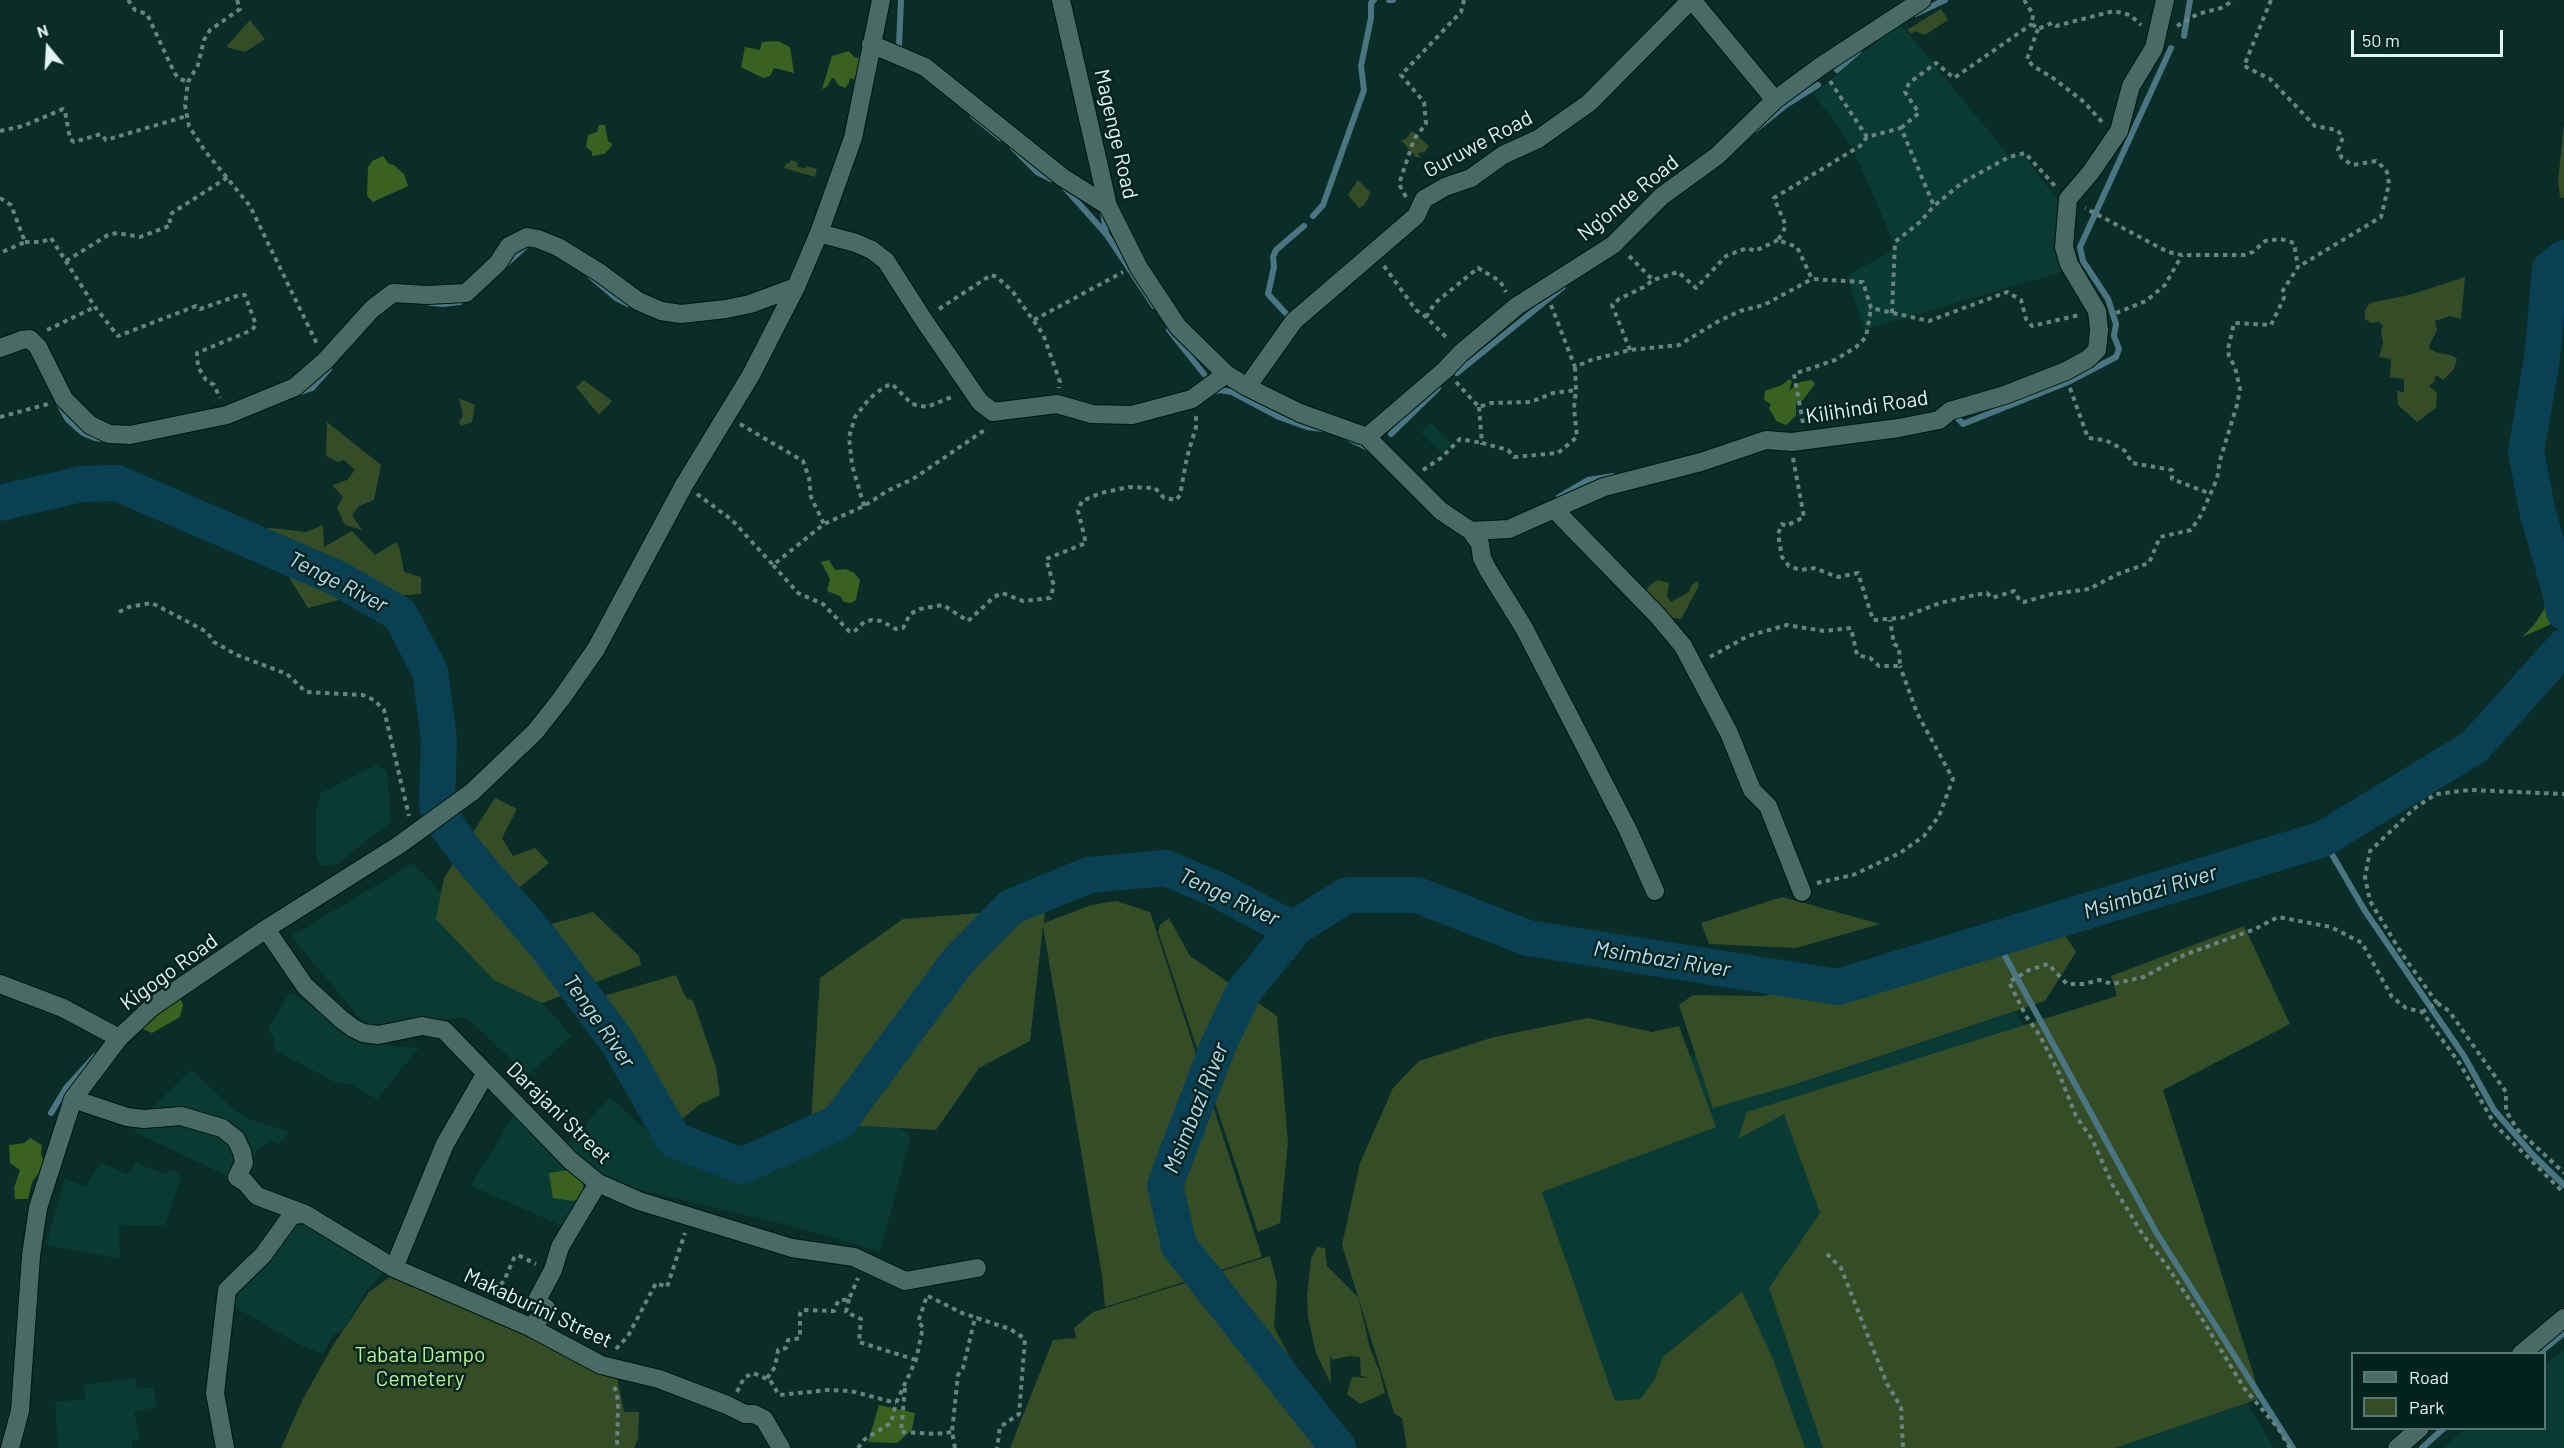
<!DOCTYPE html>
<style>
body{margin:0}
#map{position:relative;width:2564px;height:1448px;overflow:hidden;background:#0a2d28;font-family:Barlow,sans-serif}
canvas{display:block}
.legend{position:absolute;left:2351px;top:1352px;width:195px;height:78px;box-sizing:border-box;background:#00231e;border:2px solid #5a7772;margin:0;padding:8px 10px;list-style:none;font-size:18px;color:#e1f4f0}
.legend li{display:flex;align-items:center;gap:12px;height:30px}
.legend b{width:30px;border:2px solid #5a7772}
.north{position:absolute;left:18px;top:18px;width:60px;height:60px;-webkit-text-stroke:4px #00231e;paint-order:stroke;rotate:342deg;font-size:16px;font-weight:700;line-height:24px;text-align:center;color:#e1f4f0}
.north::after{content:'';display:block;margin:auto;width:21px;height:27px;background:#e1f4f0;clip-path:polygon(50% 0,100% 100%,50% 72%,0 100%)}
.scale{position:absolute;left:2351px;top:30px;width:152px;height:27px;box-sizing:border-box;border:3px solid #e1f4f0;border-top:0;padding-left:8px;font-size:18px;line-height:21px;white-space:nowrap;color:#e1f4f0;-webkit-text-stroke:4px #00231e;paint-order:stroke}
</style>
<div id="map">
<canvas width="2564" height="1448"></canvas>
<ul class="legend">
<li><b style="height:8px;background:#486b64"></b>Road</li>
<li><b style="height:16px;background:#354d26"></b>Park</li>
</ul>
<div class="north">N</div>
<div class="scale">50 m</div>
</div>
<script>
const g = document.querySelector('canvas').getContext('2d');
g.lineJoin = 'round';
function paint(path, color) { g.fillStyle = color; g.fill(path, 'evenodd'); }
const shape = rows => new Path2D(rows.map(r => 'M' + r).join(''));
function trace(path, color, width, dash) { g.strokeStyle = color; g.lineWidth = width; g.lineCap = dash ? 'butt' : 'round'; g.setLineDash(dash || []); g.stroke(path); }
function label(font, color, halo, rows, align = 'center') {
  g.font = font + ' Barlow,sans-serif'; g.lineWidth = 5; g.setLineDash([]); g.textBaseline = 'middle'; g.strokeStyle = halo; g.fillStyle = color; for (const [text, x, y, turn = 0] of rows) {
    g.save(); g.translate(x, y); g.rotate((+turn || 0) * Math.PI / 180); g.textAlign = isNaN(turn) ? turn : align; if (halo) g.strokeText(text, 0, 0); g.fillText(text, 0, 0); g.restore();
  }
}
paint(shape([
 [1899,22,2011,158,2022,153,2069,215,2076,268,1864,330,1847,276,1896,248,1853,149,1814,94],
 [1431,423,1451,444,1442,453,1421,432],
 [377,764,387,771,391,822,334,866,320,865,316,856,316,811,321,793],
 [414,863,572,1036,528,1075,465,1017,394,1026,366,1026,291,936],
 [290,992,355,1036,391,1046,419,1048,377,1099,350,1084,337,1083,274,1050,275,1040,268,1029],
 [2005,995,2274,1448,1474,1448,1453,1082,1578,1064,1722,1053],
 [191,1070,234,1109,249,1119,290,1132,279,1144,271,1141,258,1149,238,1181,134,1132,141,1119],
 [610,1097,668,1150,741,1178,874,1109,911,1136,880,1252,799,1228,632,1188,599,1176,565,1146],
 [515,1113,593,1185,567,1228,471,1186],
 [101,1162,126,1174,129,1174,136,1163,165,1174,171,1169,182,1175,165,1225,119,1226,120,1259,46,1245,64,1179,86,1186],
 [293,1218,383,1272,364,1294,343,1331,333,1335,323,1354,302,1346,228,1303],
 [2564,1350,2564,1448,2442,1448,2466,1429,2544,1428,2545,1365],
 [135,1378,137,1389,153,1387,157,1407,134,1412,140,1440,132,1441,132,1448,58,1448,55,1402,85,1399,84,1385]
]), '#093a34');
paint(shape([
 [1941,9,1948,20,1925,35,1915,31,1912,34,1907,30],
 [250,20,265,39,245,52,226,47],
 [2564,124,2564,198,2560,197,2558,181],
 [1412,131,1429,146,1425,152,1417,153,1421,157,1416,157,1401,140,1406,139],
 [791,160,797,162,798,167,806,168,806,166,817,169,815,177,784,168,786,163,789,164],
 [1358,180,1371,193,1364,205,1359,208,1348,195],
 [2465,277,2461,319,2450,316,2435,321,2437,330,2429,346,2430,349,2438,353,2451,355,2457,359,2454,369,2443,380,2437,375,2435,377,2435,381,2429,386,2437,393,2436,408,2417,422,2398,405,2397,391,2404,392,2404,379,2390,377,2391,359,2379,357,2383,343,2381,330,2383,326,2379,322,2371,323,2365,319,2365,310,2370,303,2409,295],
 [584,380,612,401,599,415,576,387],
 [459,398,475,405,472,422,461,426,459,422,463,416],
 [327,422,381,465,374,500,359,506,352,515,362,530,345,525,337,508,343,497,332,485,347,480,355,470,344,460,338,462,326,456],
 [323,525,324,547,352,531,375,555,396,542,400,550,404,572,421,577,421,594,395,596,390,605,376,609,356,608,342,599,308,608,282,566,259,552,262,529,271,528,306,532],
 [1658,580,1669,583,1667,597,1671,602,1689,592,1691,586,1697,581,1699,586,1681,619,1666,617,1645,592,1650,585],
 [495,798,517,809,502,838,513,856,535,848,549,863,515,891,548,925,593,912,639,956,641,965,542,1003,494,980,436,919,444,878],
 [1782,897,1880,924,1796,948,1709,944,1701,923],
 [1116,901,1150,912,1262,1257,1105,1307,1102,1275,1043,926,1030,1041,979,1068,936,1130,811,1123,820,978,903,919,1045,908,1044,923,1091,905],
 [1169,918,1190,956,1277,1016,1288,1142,1280,1223,1258,1232,1158,931,1160,925],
 [2059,926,2076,952,2045,1001,1796,1084,1713,1108,1679,1005,1693,995,1764,996,1873,966,1963,953],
 [2244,926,2290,1024,2163,1090,2261,1398,2115,1448,1823,1448,1769,1288,1820,1213,1784,1114,1738,1139,1747,1112,2117,996,2111,976],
 [676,975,686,998,693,1001,716,1067,720,1095,699,1105,681,1120,654,1123,627,1087,604,1043,593,999],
 [1588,1018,1652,1032,1679,1026,1716,1127,1542,1192,1615,1401,1640,1399,1654,1381,1663,1357,1742,1292,1773,1359,1805,1448,1407,1448,1402,1418,1394,1413,1342,1245,1360,1163,1393,1088,1419,1061,1494,1037],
 [1317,1247,1325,1248,1327,1266,1358,1297,1370,1348,1380,1373,1385,1393,1360,1404,1347,1394,1352,1377,1370,1378,1361,1376,1360,1357,1349,1356,1332,1360,1330,1354,1331,1384,1316,1353,1308,1317,1307,1296,1311,1259],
 [1270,1256,1277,1284,1274,1327,1299,1375,1331,1448,1010,1448,1053,1340,1076,1338,1074,1328,1093,1312],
 [401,1269,615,1368,624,1412,639,1412,638,1439,634,1448,281,1448,303,1399,332,1347,369,1292]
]), '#354d26');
paint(shape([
 [778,41,790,47,794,73,774,68,770,76,763,78,741,67,745,47,760,50,762,42],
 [849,51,854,57,859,58,860,74,856,80,850,78,849,83,845,88,838,85,835,79,832,78,827,87,822,89,832,56],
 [599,125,605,125,608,141,612,144,611,147,604,154,592,156,592,152,586,147,588,135,597,132],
 [383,156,389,164,394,165,404,174,408,186,373,202,367,196,368,167,372,161],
 [1789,379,1792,381,1789,391,1800,382,1812,380,1815,384,1803,400,1796,403,1796,416,1786,425,1776,421,1769,408,1771,404,1764,400,1765,391,1782,385],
 [829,560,835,570,846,569,854,573,860,580,856,600,851,603,844,602,840,596,827,591,830,579,821,562],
 [2564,578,2564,615,2547,626,2522,637,2534,625],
 [168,987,178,993,183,1005,180,1017,152,1033,140,1028,131,1018,140,1004],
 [30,1138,42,1145,41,1154,45,1165,32,1182,28,1199,15,1199,14,1188,20,1170,10,1163,9,1145,24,1143],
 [569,1170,583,1176,583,1198,573,1201,553,1198,549,1173],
 [879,1405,915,1413,912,1430,897,1443,868,1442]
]), '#3a611f');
trace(shape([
 [1389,0,1393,0],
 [1915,14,1945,0],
 [2184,36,2190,0],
 [899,46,901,0],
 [1837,70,1859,51],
 [973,116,1000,138],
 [1755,130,1786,105,1818,85],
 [1013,148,1037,172,1051,179],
 [1065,188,1107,235,1154,306],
 [1103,211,1106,234],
 [1313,216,1323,205,1364,90,1361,66,1371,18,1371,3,1374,0],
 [506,264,525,247],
 [590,276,616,298,628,304],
 [431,303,443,304,460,302],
 [1291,319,1268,294,1274,267,1273,257,1276,250,1304,226],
 [1169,330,1204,374],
 [1457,373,1563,287],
 [1212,392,1219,390,1232,392,1279,417,1307,427,1322,429],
 [298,393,312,388,329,369],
 [59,404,68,420,83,433,95,438,105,439],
 [1953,413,1963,424,2068,382,2116,357,2119,349,2114,336,2116,324,2108,299,2083,261,2080,247,2171,48],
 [1391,434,1438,388],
 [1348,438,1374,451],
 [1559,497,1588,480,1613,476],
 [2323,839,2365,911,2464,1056,2494,1110,2533,1155,2564,1185],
 [1993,938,1994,936,2156,1232,2293,1448],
 [51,1113,66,1088,95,1056],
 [2538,1354,2564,1333],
 [2422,1448,2444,1428]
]), '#4a7683', 6);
trace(shape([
 [2564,258,2550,269,2542,359,2526,452,2538,514,2559,587,2564,612],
 [0,503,82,484,117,483,339,579,400,614,430,672,439,739,437,805,447,826,470,857,544,943,619,1044,674,1140,742,1166,839,1122,958,961,1011,907,1089,875,1166,868,1220,891,1280,923,1296,927],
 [1338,1448,1179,1246,1165,1185,1218,1046,1244,991,1296,927,1347,895,1417,895,1528,938,1838,987,2323,839,2474,747,2564,647]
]), '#0a4054', 36);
const minor = shape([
 [1061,0,1108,206,1139,268,1178,327,1226,374,1247,387,1300,413,1367,437],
 [1692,0,1775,100],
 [871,44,925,67,1062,177,1108,206],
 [819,233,856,243,872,250,886,261,923,319,980,402,993,412,1057,404,1092,414,1132,415,1192,399,1226,374],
 [0,348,22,340,30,339,38,347,64,399,90,425,109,434,130,435,227,415,295,387,325,361,372,309,393,293,427,295,466,293,498,263,509,246,527,237,538,239,558,247,600,273,638,301,661,311,681,314,726,309,750,304,796,287],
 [1247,387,1294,321,1416,216,1424,199,1445,187,1471,178,1503,155,1538,139,1589,103,1691,0],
 [1367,437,1441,511,1471,531,1509,529,1604,487,1701,462,1766,440,1792,442,1899,428,1939,420,1950,411,2005,395,2066,371,2088,359,2097,350,2099,330,2097,311,2069,264,2064,247,2068,199,2091,172,2119,131,2131,86,2154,48,2165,0],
 [1367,437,1445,370,1461,353,1517,306,1613,245,1662,196,1717,156,1775,100,1821,66,1922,0],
 [1554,509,1658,616,1683,646,1729,733,1752,790,1768,806,1802,892],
 [1471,531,1480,544,1482,558,1488,570,1524,628,1628,830,1655,891],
 [266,929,305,986,341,1019,353,1028,363,1033,378,1035,422,1026,444,1030,570,1160,598,1183,639,1201,792,1248,854,1257,905,1281,977,1268],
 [0,984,63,1008,119,1038],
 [73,1099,127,1117,144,1119,181,1116,222,1128,236,1139,242,1152,244,1163,237,1177,245,1182,257,1196,305,1214,394,1268,530,1327,601,1365,659,1379,727,1405,745,1414,754,1414,764,1419,781,1448],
 [394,1268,445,1144,486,1073],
 [530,1327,545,1313,546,1308,536,1302,553,1270,560,1247,598,1183],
 [2521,1354,2564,1318],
 [10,1448,20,1411,31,1256,38,1208,73,1099,119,1038,152,1007,266,929,399,845,472,792,535,732,561,699,596,649,684,485,751,375,796,287,819,233,853,138,881,0],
 [225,1448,215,1393,227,1290,263,1255,292,1215,305,1214],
 [2397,1448,2420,1428]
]);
trace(minor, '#001410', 20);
trace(shape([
 [128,0,135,10,147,14,174,72,178,78,188,82],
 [237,0,240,9,210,30,204,40,198,65,188,82,185,105,187,116,189,126,205,151,250,206,317,344],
 [2024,0,2033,14,2032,24,2038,29,2052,23,2056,26,2114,11,2130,15,2141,25],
 [2271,0,2244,66,2270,79,2315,126,2337,130,2343,137,2338,150,2342,158,2352,165,2376,161,2379,163,2387,172,2389,184,2381,217,2298,267],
 [2177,26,2198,14,2221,8,2234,0],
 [2038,29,2027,59,2033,66,2053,78,2084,102,2102,122],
 [1830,81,1867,137,1901,128,1934,206,1963,182,2009,157,2025,153,2055,186],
 [1901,128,1919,113,1905,92,1909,83,1936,63,1954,78,2032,24],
 [0,131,23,126,63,109,65,111,70,139,74,142,101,134,106,140,187,116],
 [1867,137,1860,146,1774,198,1786,226,1778,240,1797,247,1812,279,1863,282,1871,308,1929,321,2007,292,2021,300,2026,319,2032,326,2079,315],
 [1406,197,1399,184,1414,139,1426,124,1424,102,1401,75,1461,12,1464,0],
 [0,198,11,205,25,242,0,253],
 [25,242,42,242,51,238,95,307,118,336,196,306,200,309,240,295,245,295,256,325,252,330,197,353,198,367,206,380,214,385,220,398],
 [1629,256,1653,280,1678,272,1696,288,1726,256,1747,248,1755,251,1778,240],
 [66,261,108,235,117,233,140,237,169,226,171,224,169,218,172,213,228,177],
 [1384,266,1416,310,1426,317,1448,339],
 [1551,305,1575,367,1591,360,1630,350,1679,345,1717,322,1740,311,1764,305,1812,279],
 [939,309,991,275,997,277,1013,292,1043,334,1060,382,1059,388],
 [1892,313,1895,242,1920,222,1934,206],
 [2116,313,2146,301,2165,285,2182,255],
 [1426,317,1435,303,1478,268,1500,281,1506,292],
 [1034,320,1123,272],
 [47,330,95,307],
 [1630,350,1612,305,1619,299,1644,287,1653,280],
 [1456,382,1479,407,1491,403,1531,402,1553,393,1576,390],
 [2070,388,2088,438,2105,440,2115,445,2125,451,2132,463,2172,470,2172,479,2211,494],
 [1479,407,1482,443,1508,450,1514,457,1558,453,1577,437,1574,408,1576,390,1575,367],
 [0,417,48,404],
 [1803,423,1794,374,1835,360,1856,347,1866,337,1871,308],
 [740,424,803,461,809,478,811,497,824,524],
 [1793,458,1804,517,1786,526,1782,524,1778,534,1782,557,1789,566,1800,570,1814,568,1838,577,1858,573,1873,620,1901,618,1940,603,1975,595,1987,593,1992,598,2014,591,2020,601,2024,602,2052,594,2089,589,2118,574,2149,563,2160,537,2191,530,2201,515,2217,479,2220,460,2237,405,2240,389,2235,367,2229,356,2228,349,2234,323,2271,325,2284,298,2282,292,2298,267,2294,243,2281,239,2265,241,2253,252,2244,255,2182,255,2168,252,2085,208],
 [1423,470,1441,458,1460,439,1482,443],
 [697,494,732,520,773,565,824,524,864,506,889,490,913,479,986,429],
 [864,506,852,465,849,437,855,417,869,399,884,387,892,384,912,404,927,407,954,396],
 [773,565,798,593,823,604,849,631,854,632,864,622,872,620,881,621,896,629,903,628,910,614,920,609,943,605,968,621,994,597,1002,593,1023,601,1050,598,1054,586,1046,559,1086,543,1078,511,1082,501,1101,493,1129,487,1155,488,1164,498,1176,500,1180,495,1187,457,1196,427,1196,415],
 [119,612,129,607,152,603,207,632,214,642,237,655,287,674,306,692,363,695,374,700,384,710,409,816],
 [1710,657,1748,636,1787,625,1824,631,1851,628,1857,655,1870,658,1879,666,1900,666,1899,647,1894,644,1890,620],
 [1817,883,1853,875,1900,853,1924,836,1939,816,1953,779,1917,713,1900,666],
 [2437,1003,2402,954,2370,901,2365,877,2370,851,2415,808,2436,794,2470,790,2564,794],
 [2422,1012,2437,1003,2449,1011,2506,1092,2506,1111,2517,1129,2564,1173],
 [1827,1254,1841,1268,1887,1384,1901,1407,1903,1448],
 [494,1291,504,1281,514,1258,518,1255,536,1264],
 [928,1296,962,1313,1010,1329,1025,1339,1019,1414,1000,1427,997,1448],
 [849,1299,846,1312,861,1319,859,1342,916,1360],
 [616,1349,628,1336,656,1283,667,1287,685,1233],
 [767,1378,775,1367,778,1350,786,1348,788,1340,800,1338,800,1314,802,1310,834,1311,838,1301,849,1299,858,1278],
 [614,1387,617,1392,618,1408,617,1448],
 [905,1388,901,1432,936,1434,952,1432],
 [737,1392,744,1378,753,1373,770,1380,779,1395,828,1390,851,1391,896,1403],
 [858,1448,865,1439,891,1423,896,1403,916,1360,923,1327,918,1322,927,1296],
 [955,1448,952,1432,958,1375,963,1368,975,1318,978,1318],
 [2290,1448,2278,1428,2244,1388,2204,1322,2167,1266,2143,1235,2113,1186,2092,1139,2076,1116,2058,1071,2040,1036,2026,1016,2009,982,2029,970,2048,964,2067,984,2084,984,2099,980,2112,984,2144,977,2184,955,2255,929,2278,917,2331,927,2362,943,2392,997,2406,1008,2422,1012,2460,1064,2495,1125,2564,1193]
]), '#68847f', 4, [4.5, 4.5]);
trace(minor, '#486b64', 18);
label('21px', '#e1f4f0', '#00231e', [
 ["Magenge Road",1116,134,77],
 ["Guruwe Road",1478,144,-28],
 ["Ng'onde Road",1628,198,-39],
 ["Kilihindi Road",1867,407,-9],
 ["Kigogo Road",169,972,-36],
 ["Darajani Street",559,1113,44],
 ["Makaburini Street",538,1308,25]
]);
label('21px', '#b8f296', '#00231e', [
 ["Tabata Dampo",420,1355],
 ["Cemetery",420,1379]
]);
label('italic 22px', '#b2def2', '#00231e', [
 ["Tenge River",338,582,27],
 ["Msimbazi River",2150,892,-17],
 ["Tenge River",1229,897,25],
 ["Msimbazi River",1662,959,9],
 ["Tenge River",599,1021,55],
 ["Msimbazi River",1196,1108,-68]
]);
</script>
